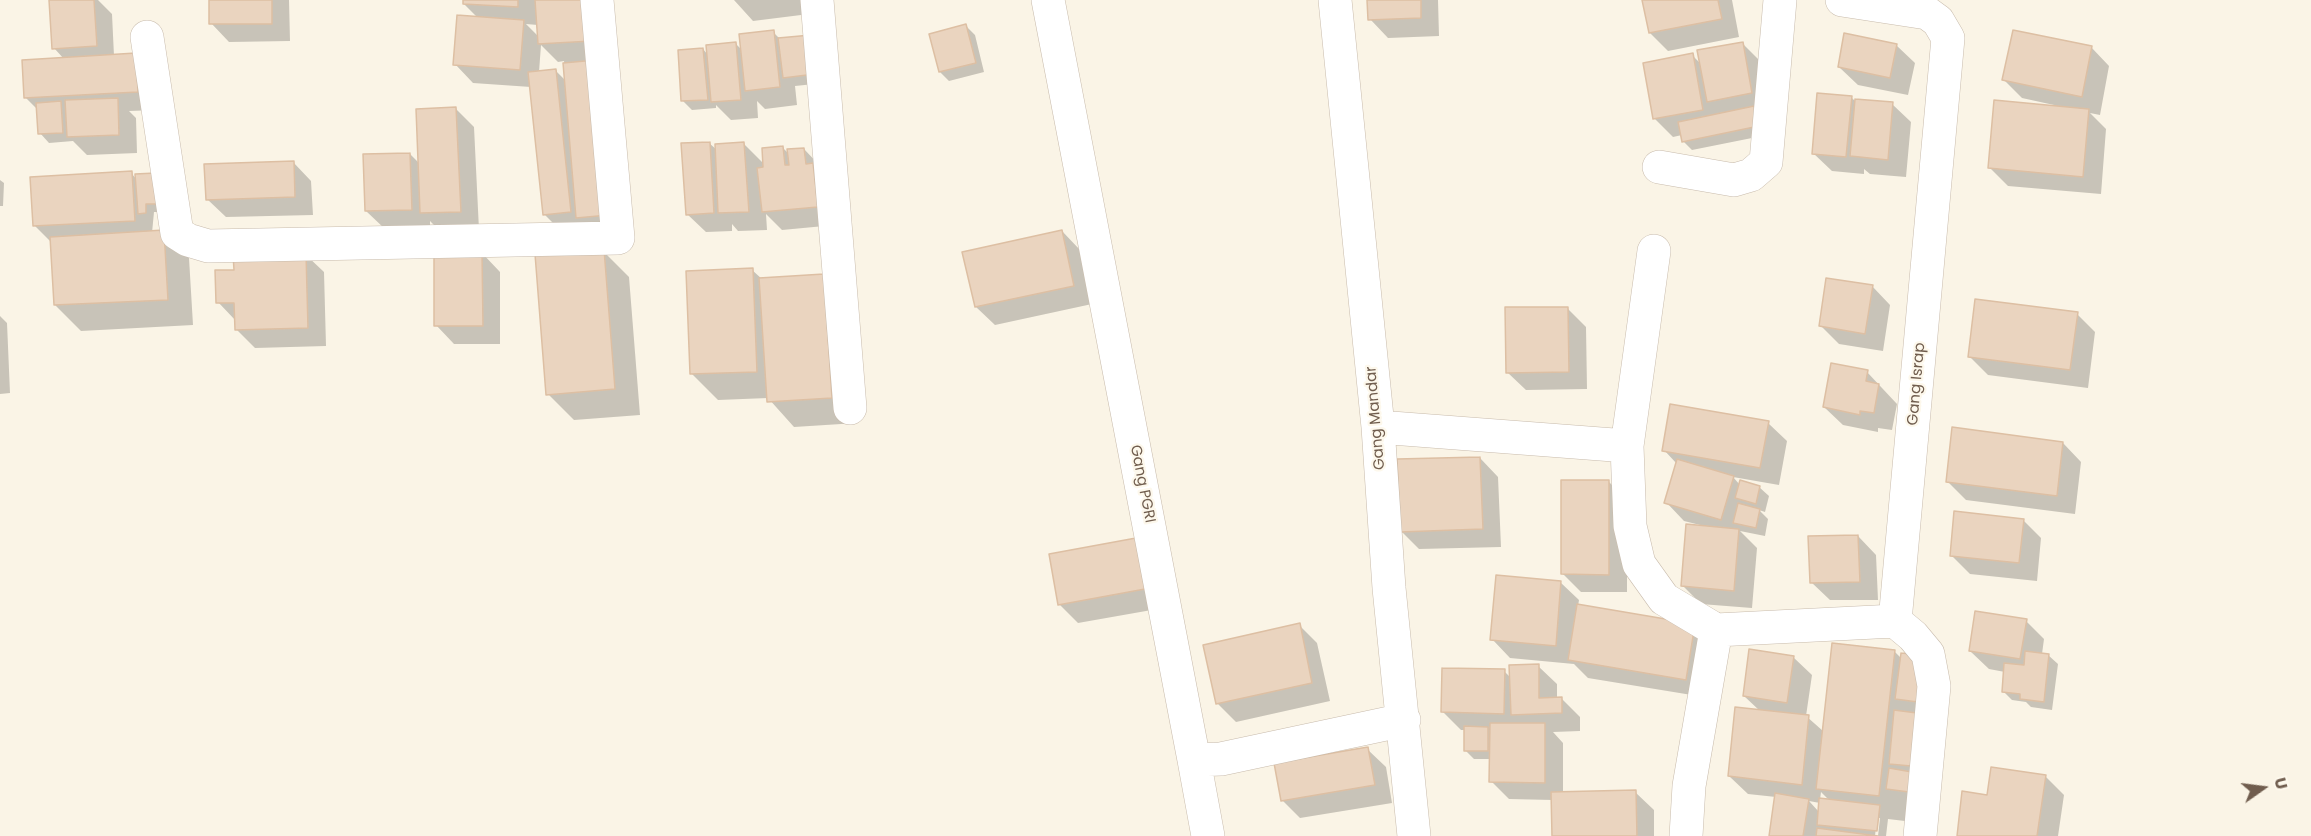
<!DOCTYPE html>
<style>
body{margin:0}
#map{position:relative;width:2311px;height:836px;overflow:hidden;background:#faf4e6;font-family:Poppins,sans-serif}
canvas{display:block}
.north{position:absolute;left:2233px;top:758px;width:60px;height:60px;-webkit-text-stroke:4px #fdf8ec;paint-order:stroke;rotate:76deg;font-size:16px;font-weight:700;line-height:24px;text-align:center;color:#705d4e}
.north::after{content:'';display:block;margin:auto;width:21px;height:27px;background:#705d4e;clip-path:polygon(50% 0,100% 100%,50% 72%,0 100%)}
</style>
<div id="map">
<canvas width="2311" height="836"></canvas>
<div class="north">U</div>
</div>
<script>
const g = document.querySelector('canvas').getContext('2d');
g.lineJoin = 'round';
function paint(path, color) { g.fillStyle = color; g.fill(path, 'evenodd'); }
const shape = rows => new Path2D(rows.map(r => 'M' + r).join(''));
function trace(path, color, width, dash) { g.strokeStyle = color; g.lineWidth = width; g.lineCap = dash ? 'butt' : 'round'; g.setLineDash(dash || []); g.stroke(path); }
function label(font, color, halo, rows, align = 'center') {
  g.font = font + ' Poppins,sans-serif'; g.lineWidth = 4.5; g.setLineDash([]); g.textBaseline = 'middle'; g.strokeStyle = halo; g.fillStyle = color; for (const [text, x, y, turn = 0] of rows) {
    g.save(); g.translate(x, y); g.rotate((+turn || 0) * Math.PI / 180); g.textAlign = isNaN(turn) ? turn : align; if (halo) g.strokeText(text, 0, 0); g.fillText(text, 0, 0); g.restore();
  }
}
paint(shape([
 [51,0,98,0,112,14,114,56,154,73,156,110,129,111,136,118,137,153,87,155,73,141,49,143,40,133,38,110,25,97,64,59,54,48],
 [210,0,289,0,290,41,229,42,211,23],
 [465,0,606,0,627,233,563,233,544,214,531,87,473,83,455,64,478,18,464,4],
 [526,24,538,25,539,37],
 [541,45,558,62,564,61,566,81,556,71,539,72],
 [734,0,823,0,825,12,753,21],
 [1369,0,1438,0,1439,36,1388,38,1370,19],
 [1644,0,1732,0,1739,37,1668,51,1650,33],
 [966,26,975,35,984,72,949,81,940,72],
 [773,32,824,83,795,86,797,105,765,109,757,101,758,118,731,120,716,105,716,108,692,110,683,101,703,49,708,55,736,44,742,50],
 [1742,43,1761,62,1767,135,1692,150,1683,141,1682,135,1673,137,1655,119,1692,55,1701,64],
 [1896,45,1915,63,1908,95,1858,85,1839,67],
 [2091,47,2109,66,2100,115,2090,113,2106,129,2101,194,2008,186,1989,167,2054,105,2022,98,2004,80],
 [1851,97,1856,102,1892,104,1911,122,1906,177,1870,174,1864,169,1864,174,1832,171,1813,153],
 [456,109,474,127,479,230,440,231,430,221,430,228,385,229,366,211,410,154,420,164],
 [709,143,717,150,744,144,765,165,782,147,789,154,804,149,822,168,835,225,782,230,766,214,767,230,738,231,732,224,732,231,706,232,687,214],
 [293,162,311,181,313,215,226,217,207,199],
 [131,173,166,212,154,212,152,233,163,232,189,258,193,325,81,331,55,305,52,243,34,225],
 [0,180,4,183,3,206,0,206],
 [1062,231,1080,250,1092,304,995,325,976,307],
 [603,251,629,277,640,415,574,420,548,394],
 [482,253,500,272,500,344,454,344,436,325],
 [305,254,324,272,326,346,255,348,237,330,236,321,218,302,235,271],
 [752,270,762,279,850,302,857,423,794,427,768,398,718,400,692,374],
 [1872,286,1890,305,1883,351,1839,344,1821,326],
 [1567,308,1586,327,1587,389,1526,390,1507,372],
 [2077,314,2095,332,2088,388,1988,375,1969,356],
 [0,316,7,323,10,393,0,394],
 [1867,372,1897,404,1892,430,1878,428,1878,432,1843,425,1824,407],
 [1768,423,1787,441,1779,485,1733,477,1740,485,1759,487,1769,496,1765,512,1759,510,1768,519,1765,536,1740,531,1757,548,1752,608,1701,604,1683,586,1700,525,1684,521,1666,502,1677,464,1664,450],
 [2063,443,2081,462,2075,514,1966,500,1947,481],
 [1480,458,1498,477,1501,547,1419,549,1401,531],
 [1608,481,1627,500,1627,592,1581,592,1563,574],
 [2023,520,2041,538,2037,581,1970,574,1951,555],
 [1858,536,1876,555,1878,600,1830,600,1811,582],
 [1135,540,1163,608,1078,623,1059,604],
 [1560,582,1579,600,1578,606,1694,626,1712,644,1704,697,1588,678,1574,664,1510,658,1492,639],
 [2026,621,2044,639,2042,654,2048,655,2058,664,2052,710,2031,707,2026,702,2012,700,2003,691,2005,672,1989,669,1970,651],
 [1299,625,1317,643,1330,701,1236,722,1218,704],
 [1894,651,1901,658,1923,657,1905,821,1888,819,1886,836,1878,836,1880,818,1877,818,1875,836,1770,836,1776,797,1748,794,1729,776,1760,711,1744,696,1793,657,1812,675,1806,716,1823,731],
 [1821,792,1830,801,1820,800],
 [1809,801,1820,803,1819,812],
 [1538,666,1557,684,1557,699,1562,699,1580,717,1580,731,1553,732,1563,743,1563,793,1635,792,1654,810,1654,836,1553,836,1553,800,1509,799,1491,781,1491,759,1474,759,1465,750,1465,730,1461,730,1443,712,1504,671,1511,678],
 [1367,749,1386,767,1392,803,1300,818,1282,800],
 [2045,776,2064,795,2058,836,1958,836]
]), '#0003');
const building = shape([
 [49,0,94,0,97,46,52,49,49,0],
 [209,0,272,0,272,24,209,24,209,0],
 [463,0,518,0,518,7,463,4,463,0],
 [535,0,589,0,592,41,538,44,535,0],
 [1367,0,1421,0,1421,18,1368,20,1367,0],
 [1642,0,1718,0,1722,19,1649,33,1642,0],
 [457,15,524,20,520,70,453,65,457,15],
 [966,24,976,63,939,72,929,34,966,24],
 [774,30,780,87,745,91,739,34,774,30],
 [2013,30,2092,46,2082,97,2002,80,2013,30],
 [1844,33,1897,44,1890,78,1838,67,1844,33],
 [811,35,815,74,783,78,778,38,811,35],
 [736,42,741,100,711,102,706,45,736,42],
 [1743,42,1752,93,1707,102,1697,50,1743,42],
 [703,48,708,100,681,101,678,50,703,48],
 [136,53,138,92,24,98,22,60,136,53],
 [1693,53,1703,110,1653,119,1643,63,1693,53],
 [596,60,609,215,576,218,563,63,596,60],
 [556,69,571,212,543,215,528,72,556,69],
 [1817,93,1852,96,1846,157,1812,154,1817,93],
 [118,98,119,135,67,137,65,100,118,98],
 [1855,99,1893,102,1888,160,1850,156,1855,99],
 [1994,100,2089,109,2083,177,1988,168,1994,100],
 [61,101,63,133,38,134,36,103,61,101],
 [1754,106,1759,126,1682,142,1678,122,1754,106],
 [456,107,461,212,420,213,416,109,456,107],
 [710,142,714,213,686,215,681,143,710,142],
 [744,142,749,212,718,213,715,144,744,142],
 [783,146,785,165,789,165,787,149,804,148,806,164,813,163,818,207,762,212,757,168,763,167,762,148,783,146],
 [410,153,412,210,365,211,363,154,410,153],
 [294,161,295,197,206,200,204,164,294,161],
 [132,171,135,221,33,226,30,177,132,171],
 [156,173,158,204,146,204,146,213,138,214,135,174,156,173],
 [164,230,168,300,54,305,50,237,164,230],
 [1062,230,1074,286,975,307,962,252,1062,230],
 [604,249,615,389,546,395,535,254,604,249],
 [434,252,482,252,483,326,434,326,434,252],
 [306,253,308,328,235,330,234,303,216,303,215,270,234,270,233,254,306,253],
 [753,268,757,372,690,374,686,271,753,268],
 [824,274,832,398,767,402,759,278,824,274],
 [1826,278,1873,285,1865,334,1819,326,1826,278],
 [1975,299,2078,312,2070,370,1968,357,1975,299],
 [1505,307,1568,307,1569,372,1506,373,1505,307],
 [1831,363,1868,370,1866,381,1879,384,1874,413,1860,411,1860,415,1823,407,1831,363],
 [1670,404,1769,421,1760,468,1662,451,1670,404],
 [1952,427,2063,442,2057,496,1946,482,1952,427],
 [1480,457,1483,529,1400,532,1397,459,1480,457],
 [1677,459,1734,476,1721,520,1664,503,1677,459],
 [1561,480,1609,480,1609,575,1561,574,1561,480],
 [1740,480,1760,486,1756,504,1735,498,1740,480],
 [1738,503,1760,509,1756,528,1733,523,1738,503],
 [1954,511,2024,519,2019,563,1950,556,1954,511],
 [1686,524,1739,529,1734,591,1681,586,1686,524],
 [1858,535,1860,582,1810,583,1808,536,1858,535],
 [1136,538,1145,589,1058,605,1049,554,1136,538],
 [1496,575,1561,581,1556,646,1490,640,1496,575],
 [1577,604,1695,624,1686,680,1568,660,1577,604],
 [1975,611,2027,619,2020,659,1969,651,1975,611],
 [1300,623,1312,683,1216,704,1203,645,1300,623],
 [1832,643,1895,650,1879,796,1816,789,1832,643],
 [1749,649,1794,656,1787,703,1743,696,1749,649],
 [2025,651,2049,654,2044,702,2020,699,2020,694,2002,692,2004,663,2024,665,2025,651],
 [1901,653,1923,655,1918,702,1895,699,1901,653],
 [1539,664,1539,698,1562,697,1562,713,1511,715,1509,665,1539,664],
 [1442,668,1505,669,1504,714,1441,712,1442,668],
 [1735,707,1809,715,1802,785,1728,776,1735,707],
 [1894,710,1917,713,1911,766,1889,764,1894,710],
 [1490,723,1545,723,1545,783,1489,782,1490,723],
 [1464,726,1488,727,1488,751,1464,751,1464,726],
 [1368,747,1375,785,1281,801,1274,763,1368,747],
 [1991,767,2046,775,2037,836,1957,836,1962,791,1987,795,1991,767],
 [1889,768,1912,772,1909,792,1886,789,1889,768],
 [1636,790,1637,836,1552,836,1551,792,1636,790],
 [1775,793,1809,799,1803,836,1769,836,1775,793],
 [1819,798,1880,805,1877,831,1817,825,1819,798],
 [1817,828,1878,836,1816,836,1817,828]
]);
paint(building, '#ead4bf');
trace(building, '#ddbfa3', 1.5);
const street = shape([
 [817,0,850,408],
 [1048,0,1194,760,1221,759,1404,720],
 [1335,0,1378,427,1389,588,1414,836],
 [1842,0,1927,13,1938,21,1948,38,1895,621,1913,636,1928,654,1934,686,1920,836],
 [147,37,177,233,188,240,208,246,618,238,597,0],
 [1659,167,1734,180,1751,175,1766,162,1780,0],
 [1654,251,1627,446,1630,526,1639,564,1664,599,1716,630,1895,621],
 [1378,427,1627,446],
 [1194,760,1208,836],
 [1686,836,1689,786,1716,630]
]);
trace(street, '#c8bbac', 34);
trace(street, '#fff', 33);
label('15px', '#705d4e', '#fdf8ec', [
 ["Gang Israp",1917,384,-85],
 ["Gang Mandar",1376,418,-95],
 ["Gang PGRI",1142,484,79]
]);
</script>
